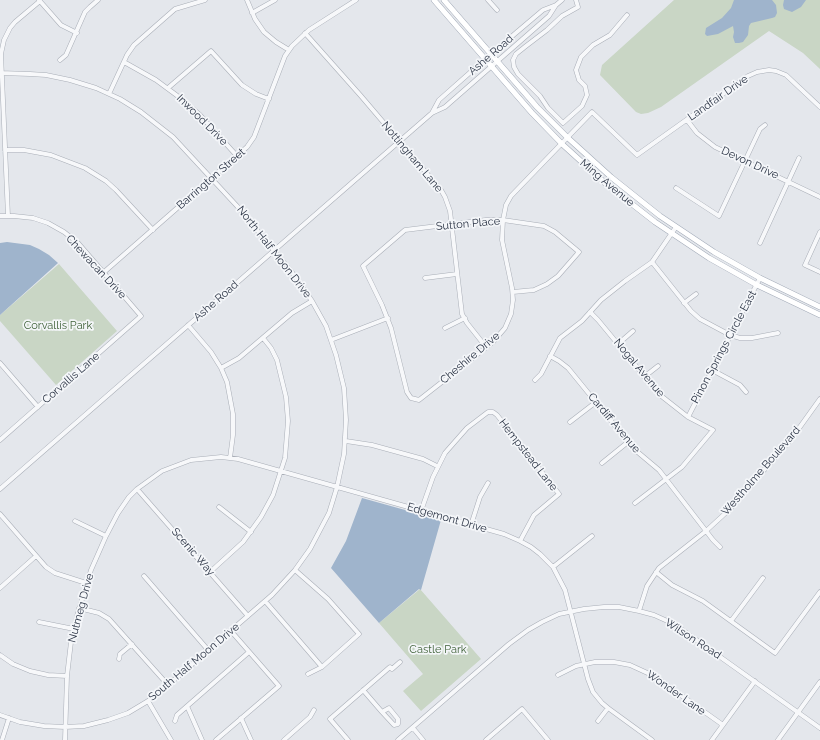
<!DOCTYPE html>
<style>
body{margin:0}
canvas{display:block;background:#e4e7ec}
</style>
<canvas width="820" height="740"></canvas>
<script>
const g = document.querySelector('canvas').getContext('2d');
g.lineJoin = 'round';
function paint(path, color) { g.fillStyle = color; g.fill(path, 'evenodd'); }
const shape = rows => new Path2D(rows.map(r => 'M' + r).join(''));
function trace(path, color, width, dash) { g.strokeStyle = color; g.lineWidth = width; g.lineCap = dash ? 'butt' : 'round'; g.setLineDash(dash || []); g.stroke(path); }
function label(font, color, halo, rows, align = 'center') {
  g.font = font + ' Raleway,sans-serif'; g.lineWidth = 3.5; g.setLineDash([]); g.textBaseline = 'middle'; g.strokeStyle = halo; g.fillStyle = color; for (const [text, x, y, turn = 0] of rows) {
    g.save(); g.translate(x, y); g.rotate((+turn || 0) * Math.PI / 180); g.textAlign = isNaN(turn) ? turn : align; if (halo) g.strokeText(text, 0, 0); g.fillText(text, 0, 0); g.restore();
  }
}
paint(shape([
 [674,0,820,0,820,69,803,53,769,31,661,107,648,113,641,114,636,112,600,75,602,65],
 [59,264,117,331,56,385,0,321,0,315],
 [420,589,481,659,421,711,403,691,423,674,379,623]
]), '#c9d6c5');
paint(shape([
 [734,0,772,0,776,5,777,13,775,17,772,18,751,23,749,26,748,35,743,42,739,43,735,43,733,37,734,32,733,26,718,34,707,36,705,34,706,28,722,18,731,8],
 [784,0,806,0,801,7,792,12,784,9,783,5],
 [7,242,30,245,39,249,49,255,58,263,0,315,0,243],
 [362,498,441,520,421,590,419,589,379,623,331,568,346,541]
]), '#9fb4cc');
const minor = shape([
 [39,0,61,25,77,33],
 [247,0,255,19,264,32,276,42,289,50],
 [488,0,497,10],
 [576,0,578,7,562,16,547,30,526,46,516,54,513,60,514,67,518,74,540,96,548,108,563,123,582,106,587,95,585,86,579,80,576,70,581,57,593,45,610,35,627,15],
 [556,5,543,10,491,54,439,100,432,113,445,107,549,16,556,5,562,0],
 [252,13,275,0],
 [305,33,361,96,441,190,445,197,450,211,462,314,467,323,486,347],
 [60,60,66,55,85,12,90,7,98,0],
 [124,62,156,80,179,97,200,115,237,156],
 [0,73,30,74,46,75,70,80,96,88,120,99,141,112,173,137,237,206,291,271,312,301,326,326,336,355,344,388,346,420,344,454,337,487,329,513,310,549,295,570,272,595,168,685,148,701,128,713,108,720,84,726,65,727,44,726,20,722,0,715],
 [168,88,211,51,242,85,256,94,269,99],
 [109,94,127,55,134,45,175,9,205,0],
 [687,120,697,133,715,147,820,197],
 [5,150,24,150,51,155,85,168,106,181,116,190,153,230],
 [676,188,719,216,760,129,765,125],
 [0,216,14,216,33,218,48,223,64,232,78,243,141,316,0,440],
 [8,216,1,54,4,40,10,28,15,22,40,1],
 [820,232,805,265,820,272],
 [760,243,799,158],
 [652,262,691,311,700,319,730,335,740,338,752,338,778,333],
 [103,273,247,147,254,137,285,56,292,46,309,30,356,0],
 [425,278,457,274],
 [513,292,534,290,547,284,558,276,579,252,555,232,544,226,503,220,486,220,405,230,363,266,382,305,391,328,407,392,411,398,419,400,493,342,505,328,511,314,513,300,512,288,502,240,503,220,506,205,511,196,592,112,637,155,748,76,757,72,769,70,776,71,786,75,820,107],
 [684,303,696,294],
 [590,312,598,320,660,395,688,417,713,430,682,467,635,503],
 [188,325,211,352,221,368,227,382,233,414,233,435,230,458],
 [445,328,465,318],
 [331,340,388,318],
 [618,344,633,331],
 [550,356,559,361,568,368,634,449,659,470,713,540,720,547],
 [0,363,38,407],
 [221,368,239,358,292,313,312,301],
 [712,370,740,385,746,392],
 [644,377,658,366],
 [535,380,541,374,560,338,582,321,601,300,625,281,652,262,676,227],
 [688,417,760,278],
 [570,422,596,402],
 [346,441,372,445,423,459,437,466],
 [602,463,628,442],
 [0,489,432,113],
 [137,489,248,616],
 [219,507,251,532],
 [421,511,433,477,445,453,467,428,488,412,493,412,497,415,559,494,534,515,520,541],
 [0,514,46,567,55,573,86,583],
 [75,521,106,536],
 [471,525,480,497,488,483],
 [553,567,592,536],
 [295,570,328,599,359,634,322,667,308,674],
 [210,572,243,542,261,517,273,495,285,458,288,421,286,397,277,360,271,348,263,338],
 [656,572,672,585,703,601,775,653,820,592],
 [144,576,209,651],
 [0,588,36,556],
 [265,601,322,667],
 [79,608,99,613,109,619,168,685],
 [639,611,647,586,659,568,706,531,730,509,792,438,820,399],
 [731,621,763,578],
 [39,622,74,629],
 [0,655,13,664,30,671,48,675,67,676],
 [119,659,120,654,132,644],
 [558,675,576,666,595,662,614,662,630,665,654,676,723,725],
 [363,690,382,712,389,708,398,719,398,724,394,725,382,712],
 [148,701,171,740],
 [187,706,202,740],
 [241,718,251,740],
 [175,721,177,715,249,652],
 [598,721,608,708],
 [413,728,423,740],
 [2,740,9,718],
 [65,740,67,676,71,642,77,616,91,570,106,536,118,513,129,497,137,489,162,471,191,460,221,457,238,459,504,534,520,541,531,547,540,554,553,567,565,590,588,679,593,692,602,703,608,708,652,740],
 [216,740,279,686,231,631],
 [284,740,310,717,314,710],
 [348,740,330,719,390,667,392,669,400,662],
 [398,740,509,644,528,630,542,622,559,614,584,609,604,607,619,607,639,611,654,615,674,624,820,728],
 [486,740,522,709,548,740],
 [712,740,755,681],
 [778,740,820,682]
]);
const major = shape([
 [434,0,532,113,562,144,605,183,655,222,709,258,757,285,820,315],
 [444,0,537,107,568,138,611,177,660,216,714,252,760,278,820,307]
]);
trace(minor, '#a9aeb7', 5);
trace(major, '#a3abb8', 6);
trace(minor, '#f7f8fa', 4);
trace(major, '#fff', 5);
label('11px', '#2b3445', '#f4f6f9', [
 ["Ashe Road",491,55,-41],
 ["Landfair Drive",718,98,-35],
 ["Inwood Drive",202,120,45],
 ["Nottingham Lane",412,157,50],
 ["Devon Drive",750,163,25],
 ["Barrington Street",211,179,-41],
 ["Ming Avenue",607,183,40],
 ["Sutton Place",468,224,-5],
 ["North Half Moon Drive",274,252,52],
 ["Chewacan Drive",96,267,47],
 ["Ashe Road",216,301,-41],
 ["Pinon Springs Circle East",724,347,-62],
 ["Cheshire Drive",470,358,-40],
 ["Nogal Avenue",639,368,50],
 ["Corvallis Lane",71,378,-41],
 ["Cardiff Avenue",614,423,50],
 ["Hempstead Lane",528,455,52],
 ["Westholme Boulevard",761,471,-49],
 ["Edgemont Drive",447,518,16],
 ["Scenic Way",193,552,49],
 ["Nutmeg Drive",81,608,-75],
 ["Wilson Road",693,639,33],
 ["South Half Moon Drive",194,662,-40],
 ["Wonder Lane",676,693,35]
]);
label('11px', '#3f6138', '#f4f6f9', [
 ["Corvallis Park",58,326],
 ["Castle Park",438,650]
]);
</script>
